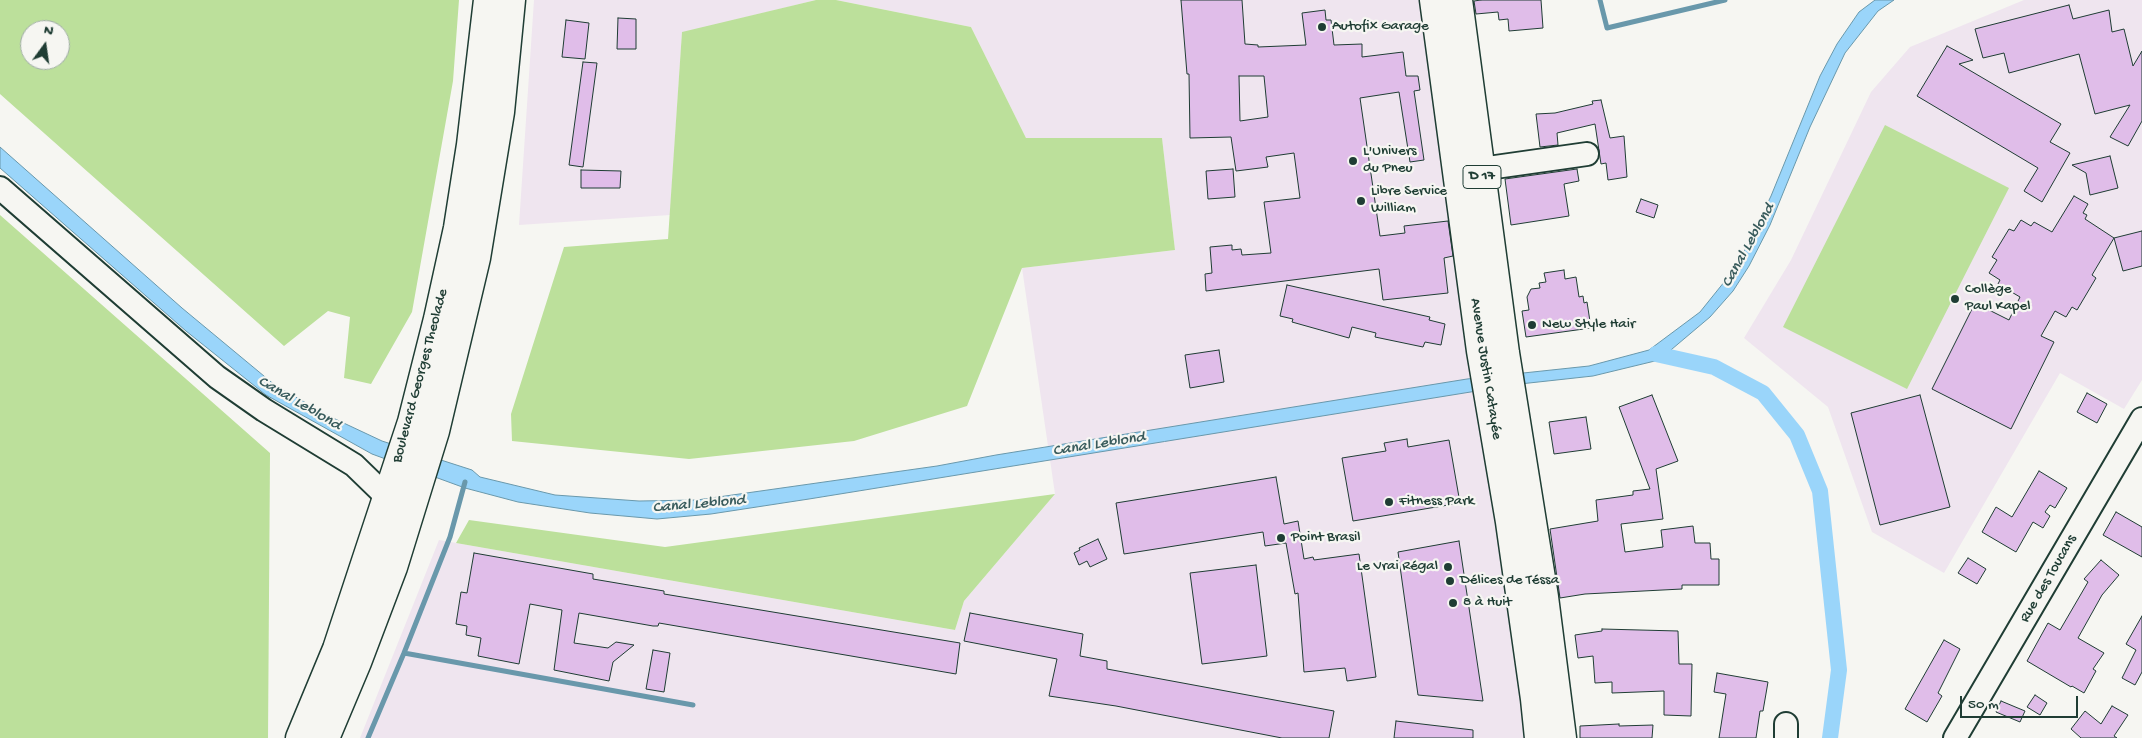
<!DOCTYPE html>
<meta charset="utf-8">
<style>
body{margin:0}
#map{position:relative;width:2142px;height:738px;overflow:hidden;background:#f6f6f2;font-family:"Gochi Hand",sans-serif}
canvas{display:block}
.north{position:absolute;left:20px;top:20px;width:50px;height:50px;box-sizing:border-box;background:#f6f6f2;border:1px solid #a0aca6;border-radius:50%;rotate:14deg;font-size:14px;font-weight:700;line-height:20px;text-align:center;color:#1f3d34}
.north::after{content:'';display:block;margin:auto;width:18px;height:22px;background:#1f3d34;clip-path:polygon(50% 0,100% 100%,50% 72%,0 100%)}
.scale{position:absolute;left:1960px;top:696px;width:118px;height:22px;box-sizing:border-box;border:2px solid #1f3d34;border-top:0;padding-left:6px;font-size:15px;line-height:18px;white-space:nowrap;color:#1f3d34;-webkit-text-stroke:4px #f6f6f2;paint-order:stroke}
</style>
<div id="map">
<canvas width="2142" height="738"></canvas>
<div class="north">N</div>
<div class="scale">50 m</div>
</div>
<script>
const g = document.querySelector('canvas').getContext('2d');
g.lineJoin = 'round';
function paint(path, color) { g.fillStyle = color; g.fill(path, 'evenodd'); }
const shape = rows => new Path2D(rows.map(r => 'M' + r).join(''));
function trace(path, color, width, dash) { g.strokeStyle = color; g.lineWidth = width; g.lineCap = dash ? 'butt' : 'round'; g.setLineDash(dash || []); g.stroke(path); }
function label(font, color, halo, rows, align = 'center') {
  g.font = font + ' "Gochi Hand",sans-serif'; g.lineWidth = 4.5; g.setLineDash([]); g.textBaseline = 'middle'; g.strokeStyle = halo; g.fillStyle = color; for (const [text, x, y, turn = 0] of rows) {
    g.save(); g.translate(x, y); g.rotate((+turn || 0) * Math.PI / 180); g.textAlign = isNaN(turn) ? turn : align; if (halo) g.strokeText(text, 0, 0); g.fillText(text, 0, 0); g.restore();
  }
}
paint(shape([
 [534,0,816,0,682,33,670,215,519,225],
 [836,0,1423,0,1529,738,360,738,439,540,955,630,964,601,1055,494,1022,268,1175,250,1162,139,1026,138,971,27],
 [2024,0,2142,0,2142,380,2124,409,2060,373,1944,573,1872,532,1828,407,1744,338,1791,260,1871,92,1910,47]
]), '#efe5ef');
paint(shape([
 [0,0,459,0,453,81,412,312,371,384,344,378,350,317,328,311,284,346,0,94],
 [30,30,60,30,60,60,30,60],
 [816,0,836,0,971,27,1026,138,1162,138,1175,250,1022,268,967,406,854,441,689,459,512,441,511,414,564,247,668,239,682,32],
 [1885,125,2009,188,1907,389,1783,327],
 [0,215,270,453,268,738,0,738],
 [1055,494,964,601,955,630,456,543,469,520,665,547]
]), '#bce09b');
const water = shape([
 [1875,0,1894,0,1878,11,1845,53,1810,127,1770,225,1749,266,1733,291,1710,317,1659,360,1593,376,1520,384,809,499,711,514,657,519,590,513,518,502,465,488,372,454,266,395,186,331,0,168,0,147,182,308,276,386,333,418,382,441,472,470,480,477,555,495,639,501,697,500,937,466,996,455,1467,379,1589,366,1649,350,1700,312,1737,266,1771,196,1820,76,1837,44,1859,12,1875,0]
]);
paint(water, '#9ad5fa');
trace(water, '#6998ab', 1);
trace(shape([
 [1600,0,1607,28,1725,0],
 [404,653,693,705],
 [368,738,404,653,450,537,465,482]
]), '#6998ab', 5);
trace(shape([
 [1656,354,1714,367,1763,393,1797,435,1820,491,1839,670,1830,738]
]), '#9ad5fa', 16);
const building = shape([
 [1181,0,1242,0,1245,44,1258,45,1258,47,1306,45,1302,13,1325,10,1326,20,1331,20,1334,45,1362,44,1362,57,1403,52,1406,76,1418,76,1420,90,1414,91,1424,160,1410,162,1399,92,1360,98,1380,236,1405,233,1404,226,1448,221,1453,256,1444,258,1448,293,1383,300,1379,269,1206,291,1205,274,1212,273,1210,247,1232,245,1232,250,1241,249,1242,255,1271,253,1264,202,1300,198,1294,153,1266,157,1268,167,1236,171,1231,137,1190,138,1189,74,1187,74,1181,0],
 [1239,76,1264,76,1268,117,1240,121,1239,76],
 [1481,0,1541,0,1543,28,1509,31,1508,19,1499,20,1498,12,1476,14,1474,1,1481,0],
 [2069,5,2073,19,2109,10,2112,32,2124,29,2133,66,2142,51,2142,121,2128,146,2110,137,2130,105,2095,114,2079,54,2009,73,2004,53,1983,58,1975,29,2069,5],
 [618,18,636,19,636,49,617,49,618,18],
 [566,20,589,23,585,59,562,57,566,20],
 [1947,46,1973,60,1959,64,2061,124,2050,142,2070,153,2042,202,2024,191,2038,168,1917,96,1947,46],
 [583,62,597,63,583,167,569,165,583,62],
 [1601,100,1610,138,1624,136,1627,177,1608,180,1606,163,1601,164,1595,124,1557,133,1558,145,1540,147,1536,114,1555,113,1593,104,1592,101,1601,100],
 [2110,156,2118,188,2090,195,2086,173,2072,165,2110,156],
 [1233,169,1235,197,1208,199,1206,171,1233,169],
 [1577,169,1579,181,1564,184,1569,216,1511,225,1505,179,1577,169],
 [581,170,621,171,620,188,581,188,581,170],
 [2074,196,2088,204,2083,213,2087,215,2085,219,2114,238,2092,275,2096,278,2077,310,2072,307,2066,317,2055,311,2041,336,2054,342,2011,429,1932,389,1975,303,2009,320,2020,297,1998,284,2000,280,1989,273,1997,260,1992,257,2009,229,2014,231,2021,220,2031,226,2034,222,2052,232,2074,196],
 [1641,199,1658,205,1654,218,1636,212,1641,199],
 [2142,231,2142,266,2123,271,2114,238,2142,231],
 [1564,270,1565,279,1576,277,1579,297,1583,296,1584,303,1587,302,1591,328,1526,337,1522,311,1529,310,1527,297,1531,289,1540,288,1539,283,1546,282,1544,273,1564,270],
 [1287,285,1430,317,1429,320,1445,324,1441,345,1425,342,1423,347,1375,337,1376,333,1352,327,1349,338,1292,322,1293,319,1280,316,1287,285],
 [1219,350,1224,382,1190,388,1185,355,1219,350],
 [2087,393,2107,404,2097,423,2077,412,2087,393],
 [1652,395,1678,461,1656,469,1663,519,1621,524,1625,552,1663,547,1661,530,1693,526,1695,543,1710,543,1711,559,1719,559,1719,585,1682,585,1682,589,1585,594,1560,598,1550,529,1598,521,1596,500,1633,495,1633,491,1650,489,1619,407,1652,395],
 [1920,395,1950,507,1880,525,1851,413,1920,395],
 [1586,417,1591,449,1554,454,1549,422,1586,417],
 [1407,439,1408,447,1449,440,1460,503,1353,521,1342,458,1386,451,1384,443,1407,439],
 [2039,471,2067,488,2055,508,2050,505,2045,512,2050,516,2043,528,2033,522,2016,552,1982,532,1996,507,2012,517,2039,471],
 [1276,477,1284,524,1298,521,1304,559,1313,557,1314,560,1359,554,1376,677,1347,681,1345,668,1304,672,1298,593,1295,594,1286,543,1265,546,1263,532,1124,554,1116,503,1276,477],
 [2116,512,2142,527,2142,557,2103,535,2116,512],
 [1098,539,1107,559,1090,567,1087,561,1079,565,1074,553,1080,550,1079,548,1098,539],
 [1459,541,1483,701,1418,695,1398,552,1459,541],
 [474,553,593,574,593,579,664,591,664,594,960,643,956,674,659,623,658,626,653,626,579,613,574,643,608,648,616,642,634,645,613,662,609,681,554,670,562,610,530,604,519,664,478,656,481,638,466,635,467,626,456,624,461,592,467,593,474,553],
 [1968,558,1986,569,1977,584,1958,573,1968,558],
 [2101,560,2119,575,2102,595,2078,638,2104,653,2093,669,2096,671,2084,693,2072,686,2071,687,2027,661,2048,623,2060,630,2088,582,2084,579,2101,560],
 [1256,565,1267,656,1202,664,1190,573,1256,565],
 [970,613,1083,634,1080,656,1107,661,1107,669,1334,711,1329,738,1282,738,1116,706,1049,696,1057,659,964,641,970,613],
 [2142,616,2142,672,2135,685,2122,678,2136,650,2126,644,2142,616],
 [1602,629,1678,631,1679,664,1692,664,1691,716,1664,715,1664,691,1612,693,1612,682,1595,683,1593,656,1578,658,1575,635,1602,631,1602,629],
 [1944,640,1960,649,1938,693,1942,696,1927,722,1905,709,1944,640],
 [653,650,670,653,664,692,646,689,653,650],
 [1717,673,1768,682,1763,711,1760,711,1756,738,1719,738,1726,694,1714,692,1717,673],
 [2035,695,2047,703,2040,715,2027,707,2035,695],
 [2001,701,2025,711,2020,722,1996,712,2001,701],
 [2112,706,2128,715,2114,736,2117,738,2081,738,2071,729,2085,711,2101,724,2112,706],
 [1396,721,1473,730,1473,738,1394,738,1396,721],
 [1619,724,1619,726,1653,725,1652,738,1580,738,1580,726,1619,724]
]);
paint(building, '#e0bde9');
trace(building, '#1f3d34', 1);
const minor = shape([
 [1481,169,1587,154],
 [0,188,217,377,264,410,354,465,388,498],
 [1786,738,1786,724],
 [1955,738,2142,419]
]);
const major = shape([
 [1434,0,1481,351,1510,522,1535,699,1539,738],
 [1458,0,1505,353,1544,597,1562,738],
 [300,738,337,649,412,422,438,319,458,228,471,145,488,0],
 [325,738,357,662,393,567,435,431,476,258,500,112,511,0]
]);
trace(minor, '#1f3d34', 26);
trace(major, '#1f3d34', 31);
trace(minor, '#f6f6f2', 22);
trace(major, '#f6f6f2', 28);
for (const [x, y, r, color] of [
 [1322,27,5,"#1f3d34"],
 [1353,161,5,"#1f3d34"],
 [1361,201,5,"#1f3d34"],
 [1955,299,5,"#1f3d34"],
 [1532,325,5,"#1f3d34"],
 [1389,502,5,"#1f3d34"],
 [1281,538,5,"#1f3d34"],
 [1448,567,5,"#1f3d34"],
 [1450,581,5,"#1f3d34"],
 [1453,603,5,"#1f3d34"]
]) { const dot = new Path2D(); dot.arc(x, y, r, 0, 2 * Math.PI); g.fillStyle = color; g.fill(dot); trace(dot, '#f6f6f2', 2); }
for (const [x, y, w] of [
 [1482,177,38]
]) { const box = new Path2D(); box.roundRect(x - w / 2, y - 11.5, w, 23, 4); g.fillStyle = '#f6f6f2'; g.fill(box); trace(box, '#1f3d34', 1); }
label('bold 14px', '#1f3d34', null, [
 ["D 17",1482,177]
]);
label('15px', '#1f3d34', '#f6f6f2', [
 ["Autofix Garage",1332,27],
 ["L'Univers",1363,152],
 ["du Pneu",1363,169],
 ["Libre Service",1371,192],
 ["William",1371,209],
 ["Collège",1965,290],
 ["Paul Kapel",1965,307],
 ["New Style Hair",1542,325],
 ["Fitness Park",1399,502],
 ["Point Brasil",1291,538],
 ["Le Vrai Régal",1438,567,"right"],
 ["Délices de Téssa",1460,581],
 ["8 à Huit",1463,603]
], 'left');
label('15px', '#1f3d34', '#f6f6f2', [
 ["Avenue Justin Catayée",1485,369,81],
 ["Boulevard Georges Theolade",421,376,-75],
 ["Rue des Toucans",2049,579,-60]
]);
label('italic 16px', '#385b5c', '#f6f6f2', [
 ["Canal Leblond",1749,246,-61],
 ["Canal Leblond",299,404,30],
 ["Canal Leblond",1099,445,-9],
 ["Canal Leblond",699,505,-5]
]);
</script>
